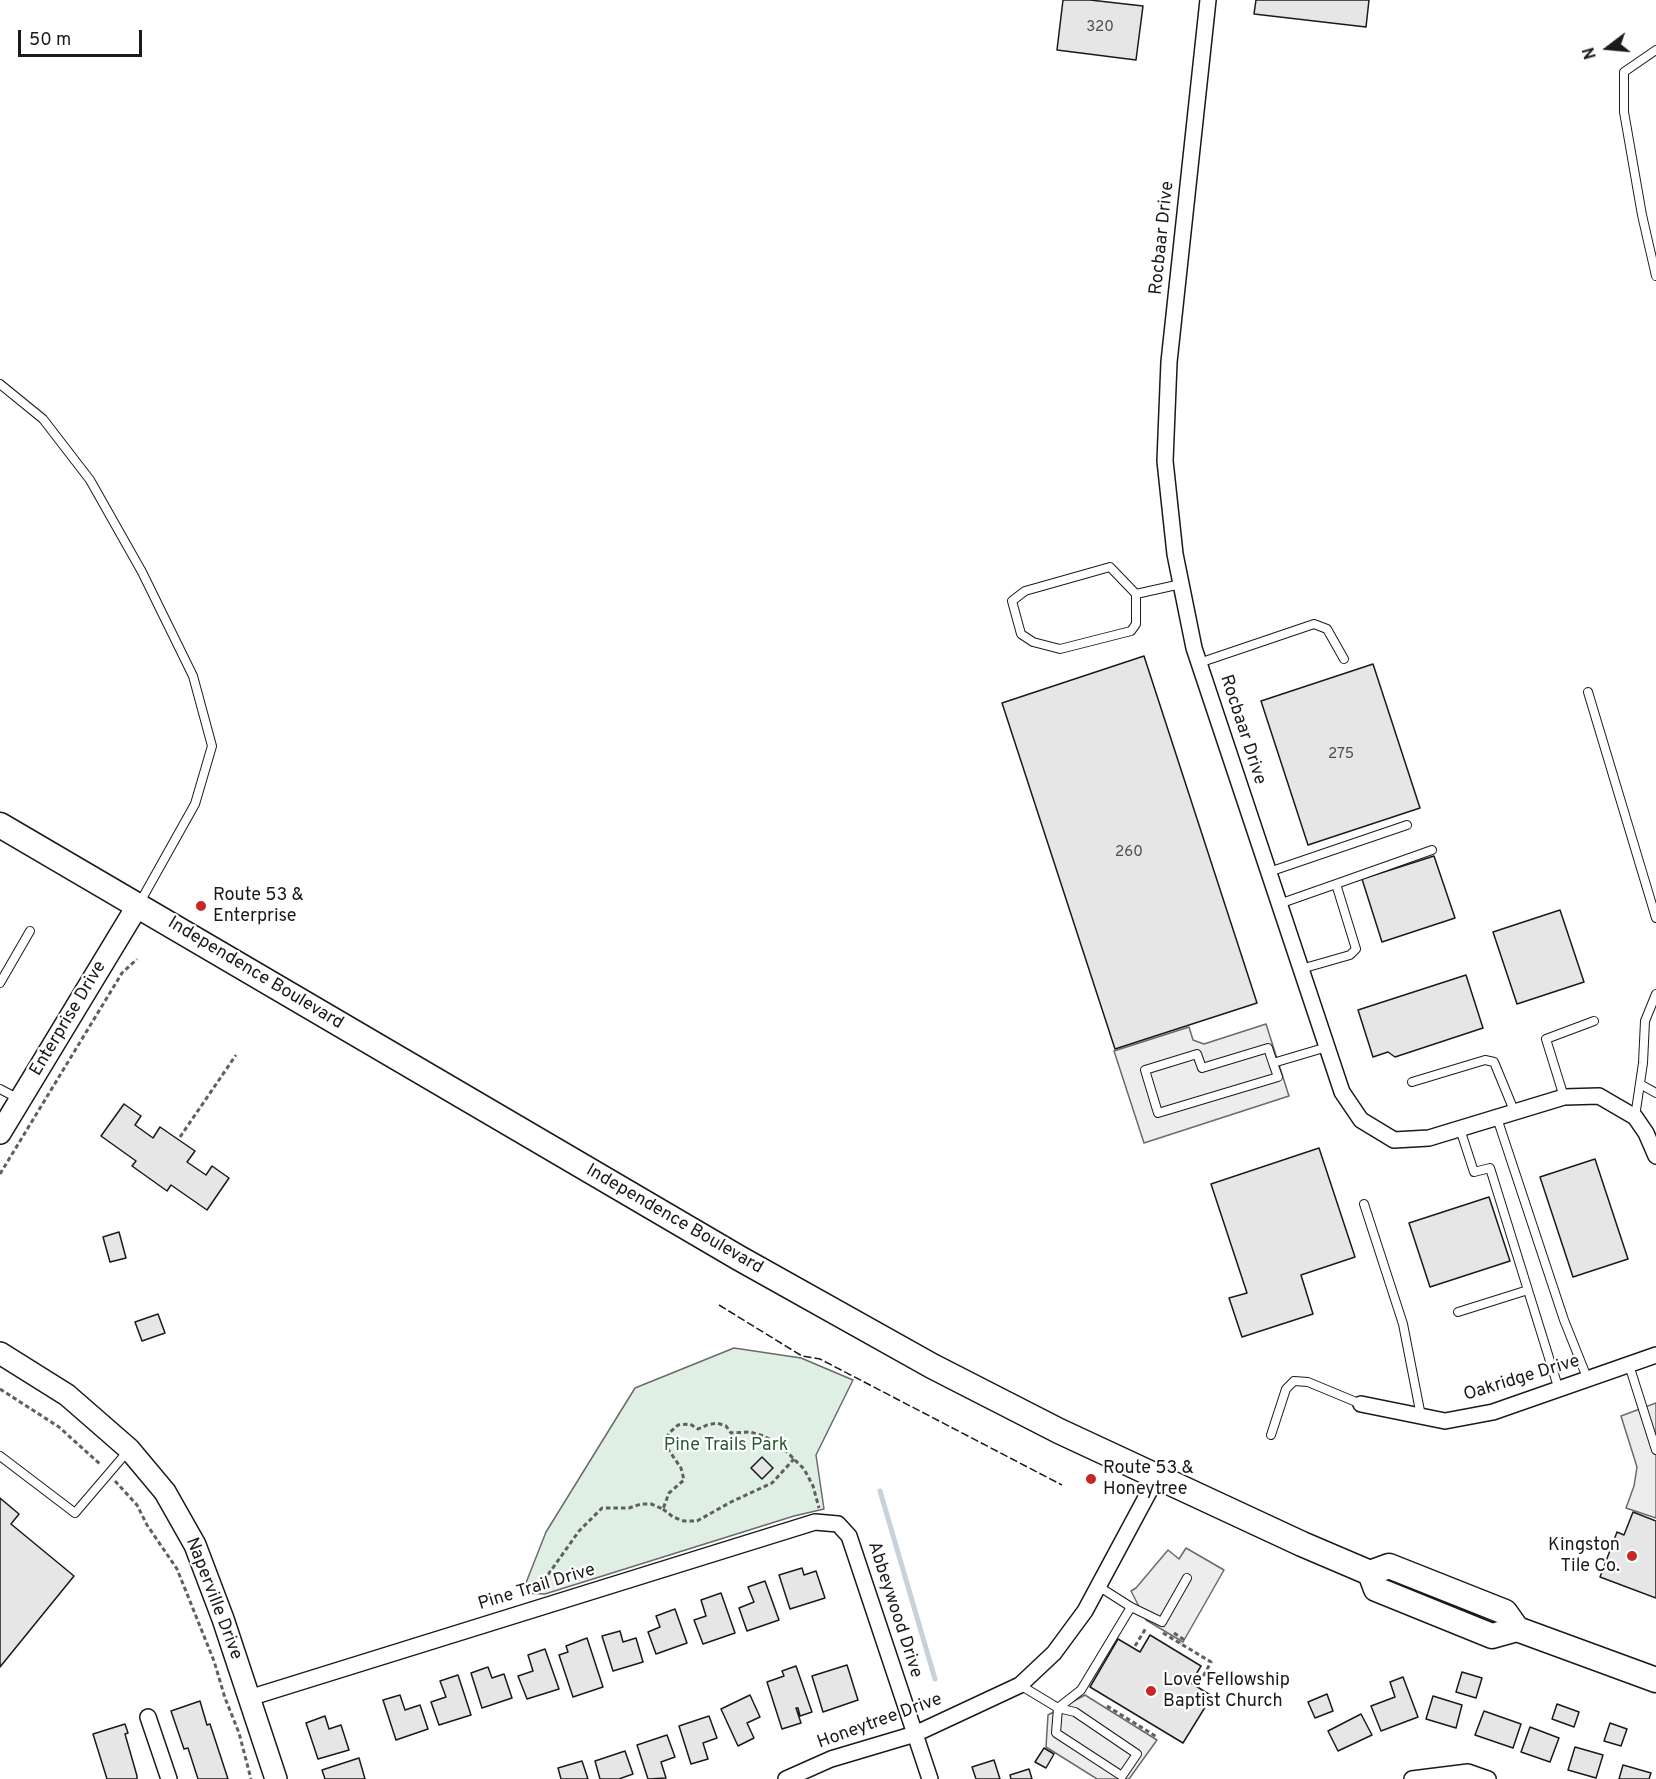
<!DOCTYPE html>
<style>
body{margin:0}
#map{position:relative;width:1656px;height:1779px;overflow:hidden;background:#fff;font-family:Overpass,sans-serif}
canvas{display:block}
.north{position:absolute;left:1578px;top:18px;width:60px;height:60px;-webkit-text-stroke:4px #fff;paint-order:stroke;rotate:254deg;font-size:16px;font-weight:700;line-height:24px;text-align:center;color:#1a1a1a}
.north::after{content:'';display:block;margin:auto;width:21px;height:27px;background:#1a1a1a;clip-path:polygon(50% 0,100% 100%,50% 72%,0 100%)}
.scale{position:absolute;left:18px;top:30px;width:124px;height:27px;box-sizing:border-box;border:3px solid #1a1a1a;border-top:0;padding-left:8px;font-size:18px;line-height:21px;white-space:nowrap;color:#1a1a1a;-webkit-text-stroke:4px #fff;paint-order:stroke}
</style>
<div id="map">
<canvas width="1656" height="1779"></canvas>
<div class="north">N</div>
<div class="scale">50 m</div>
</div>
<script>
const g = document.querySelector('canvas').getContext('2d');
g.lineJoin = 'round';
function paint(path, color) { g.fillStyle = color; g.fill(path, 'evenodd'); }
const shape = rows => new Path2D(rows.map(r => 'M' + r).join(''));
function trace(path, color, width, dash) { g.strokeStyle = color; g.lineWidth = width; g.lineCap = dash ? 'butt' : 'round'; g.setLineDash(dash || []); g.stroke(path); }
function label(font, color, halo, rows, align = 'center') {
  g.font = font + ' Overpass,sans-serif'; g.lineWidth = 4.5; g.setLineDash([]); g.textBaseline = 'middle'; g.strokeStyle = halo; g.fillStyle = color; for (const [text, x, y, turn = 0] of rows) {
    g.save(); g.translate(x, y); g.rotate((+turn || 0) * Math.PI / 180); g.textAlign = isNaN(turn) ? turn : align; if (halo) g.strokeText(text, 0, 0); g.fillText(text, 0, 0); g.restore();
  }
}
const green = shape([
 [734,1348,801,1358,853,1380,816,1455,824,1509,794,1516,545,1594,522,1593,546,1532,635,1388,734,1348]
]);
paint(green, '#e0efe3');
trace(green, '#6a6a6a', 1.5);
const parking = shape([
 [1266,1024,1289,1096,1144,1143,1114,1051,1189,1027,1193,1040,1204,1044,1266,1024],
 [1656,1403,1656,1518,1626,1508,1634,1486,1637,1467,1621,1416,1656,1403],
 [1186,1548,1224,1570,1183,1642,1146,1620,1131,1591,1136,1588,1168,1550,1179,1559,1186,1548],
 [1085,1695,1157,1740,1129,1779,1097,1779,1046,1747,1048,1715,1085,1695]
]);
paint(parking, '#ededed');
trace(parking, '#6a6a6a', 1.5);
trace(shape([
 [880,1491,935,1679]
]), '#c6d2dc', 5);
const building = shape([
 [1063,0,1090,0,1143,6,1136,60,1057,50,1063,0],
 [1256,0,1369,0,1366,27,1254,14,1256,0],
 [1144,656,1257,1003,1115,1049,1002,703,1144,656],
 [1373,664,1420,808,1308,845,1261,701,1373,664],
 [1434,856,1455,918,1382,942,1362,879,1434,856],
 [1560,910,1584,982,1517,1004,1493,932,1560,910],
 [1466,975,1483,1028,1395,1057,1388,1052,1373,1057,1358,1010,1466,975],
 [124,1104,141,1116,135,1125,153,1138,160,1127,195,1151,187,1162,206,1175,212,1166,229,1178,207,1210,171,1185,167,1191,132,1166,136,1161,101,1136,124,1104],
 [1319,1148,1355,1257,1301,1275,1313,1314,1242,1337,1229,1298,1247,1293,1211,1184,1319,1148],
 [1595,1159,1628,1259,1573,1277,1540,1177,1595,1159],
 [1489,1197,1510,1261,1430,1287,1409,1223,1489,1197],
 [119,1232,126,1258,110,1262,103,1237,119,1232],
 [158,1314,165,1333,142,1341,135,1322,158,1314],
 [762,1457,773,1468,762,1479,751,1468,762,1457],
 [0,1498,19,1514,11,1524,74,1576,0,1667,0,1498],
 [1633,1512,1656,1521,1656,1598,1600,1577,1617,1532,1624,1535,1633,1512],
 [802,1568,804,1575,816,1571,825,1598,790,1609,779,1575,802,1568],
 [765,1581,779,1620,747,1631,739,1608,754,1602,748,1587,765,1581],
 [721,1593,735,1633,703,1644,694,1620,706,1616,701,1600,721,1593],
 [675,1609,687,1643,656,1654,648,1632,660,1627,656,1616,675,1609],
 [620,1631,623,1642,636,1638,643,1662,613,1671,602,1636,620,1631],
 [1150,1635,1201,1666,1191,1683,1212,1696,1183,1743,1090,1687,1118,1639,1140,1652,1150,1635],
 [587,1638,603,1687,573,1697,559,1655,568,1652,566,1646,587,1638],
 [545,1649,559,1689,527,1699,518,1676,533,1671,528,1655,545,1649],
 [847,1665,858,1700,823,1712,812,1676,847,1665],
 [796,1666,812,1712,800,1716,798,1708,796,1708,801,1723,782,1729,767,1682,784,1676,782,1671,796,1666],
 [488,1667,492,1678,504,1674,512,1698,482,1708,471,1673,488,1667],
 [1462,1672,1482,1678,1476,1698,1456,1692,1462,1672],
 [458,1675,471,1715,439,1725,431,1702,446,1697,440,1681,458,1675],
 [1403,1677,1418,1717,1381,1731,1371,1706,1395,1697,1390,1682,1403,1677],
 [1327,1694,1333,1711,1315,1718,1308,1702,1327,1694],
 [400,1695,405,1710,420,1705,428,1729,396,1740,383,1700,400,1695],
 [750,1695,760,1717,747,1723,754,1738,738,1746,721,1709,750,1695],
 [1433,1696,1462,1705,1456,1728,1426,1719,1433,1696],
 [200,1701,207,1725,210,1724,228,1779,198,1779,188,1748,184,1749,171,1711,200,1701],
 [1557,1704,1579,1712,1574,1727,1552,1719,1557,1704],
 [1484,1711,1521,1724,1513,1748,1475,1735,1484,1711],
 [1361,1714,1372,1735,1338,1751,1328,1731,1361,1714],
 [325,1716,329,1729,341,1725,349,1750,318,1759,306,1723,325,1716],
 [709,1716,717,1738,703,1743,708,1759,691,1764,679,1726,709,1716],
 [1610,1723,1627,1729,1621,1746,1604,1741,1610,1723],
 [125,1724,128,1733,125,1734,137,1776,137,1779,107,1779,93,1734,125,1724],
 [1530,1727,1559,1738,1550,1762,1521,1752,1530,1727],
 [667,1735,675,1757,661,1762,666,1778,648,1779,637,1745,667,1735],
 [1575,1747,1603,1755,1596,1778,1568,1770,1575,1747],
 [1044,1748,1054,1754,1046,1768,1035,1762,1044,1748],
 [625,1751,633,1774,619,1779,600,1779,595,1761,625,1751],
 [359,1758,365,1779,325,1779,322,1770,359,1758],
 [994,1760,1000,1779,976,1779,972,1767,994,1760],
 [582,1761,588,1779,561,1779,558,1768,582,1761],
 [1623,1765,1651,1773,1649,1779,1619,1779,1623,1765],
 [1029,1769,1032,1779,1011,1779,1010,1775,1029,1769]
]);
paint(building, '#e6e6e6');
trace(building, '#1a1a1a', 1.5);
const lane = shape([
 [1656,50,1624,72,1624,112,1642,215,1656,276],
 [0,384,43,419,90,480,142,572,193,676,212,746,195,804,139,904],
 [1136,594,1136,624,1131,631,1060,649,1033,642,1021,634,1012,601,1025,591,1110,567,1136,594,1181,584],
 [1199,663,1314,624,1327,629,1344,659],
 [1588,692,1656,918],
 [1269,872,1407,825],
 [1336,884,1432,850],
 [1279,904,1336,884,1356,949,1350,955,1301,969],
 [0,983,30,931],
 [1273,1063,1268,1048,1202,1068,1197,1054,1145,1070,1158,1113,1278,1077,1273,1063,1327,1047],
 [1412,1082,1485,1060,1494,1062,1515,1113],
 [1640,1084,1656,1093],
 [0,1089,19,1099],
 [1564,1097,1546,1039,1594,1021],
 [1635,1117,1643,1063,1645,1021,1656,994],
 [1497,1118,1564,1320,1588,1380],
 [1460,1129,1474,1172,1490,1168,1559,1390],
 [1364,1204,1403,1324,1421,1416],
 [1458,1312,1528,1290],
 [1629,1365,1656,1450],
 [1271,1435,1286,1389,1294,1381,1308,1382,1361,1404],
 [0,1456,75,1513,128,1451],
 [1098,1586,1131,1607,1162,1622,1187,1578],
 [1020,1685,1058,1708,1056,1733,1122,1776,1137,1754,1075,1712,1058,1708],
 [1058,1708,1081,1690,1131,1607]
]);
const street = shape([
 [1208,0,1169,362,1165,461,1175,554,1194,648,1342,1092,1361,1120,1394,1140,1429,1138,1564,1097,1599,1096,1635,1117,1646,1133,1656,1156],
 [1361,1404,1445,1421,1493,1412,1656,1355],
 [249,1698,815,1522,838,1524,849,1536,930,1779],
 [148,1717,169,1779],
 [786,1779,831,1759,915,1734,1020,1685,1054,1653,1085,1611,1157,1477],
 [1412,1779,1468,1772,1488,1779]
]);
const secondary = shape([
 [0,1133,138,905],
 [0,1353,67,1395,129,1449,165,1492,195,1545,223,1619,276,1779]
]);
const primary = shape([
 [0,825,739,1258,932,1366,1059,1431,1302,1544,1370,1573,1389,1566,1505,1612,1517,1629,1656,1680],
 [1370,1573,1376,1589,1492,1636,1517,1629]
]);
trace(lane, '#1a1a1a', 10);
trace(street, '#1a1a1a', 18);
trace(secondary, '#1a1a1a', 24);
trace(primary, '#1a1a1a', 27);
trace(shape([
 [180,1137,236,1055],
 [0,1174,122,973,137,959],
 [0,1389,59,1427,101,1465],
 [115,1481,137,1505,147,1525,177,1569,214,1661,225,1698,239,1733,251,1779],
 [663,1509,673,1517,684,1521,697,1521,731,1502,772,1483,794,1459],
 [535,1593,579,1531,602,1508,629,1508,641,1504,651,1504,663,1509,669,1493,684,1480,681,1468,668,1449,666,1440,669,1433,678,1425,690,1424,698,1429,707,1425,717,1423,726,1426,731,1433,750,1432,764,1436,782,1447,804,1469,813,1486,819,1508],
 [1163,1633,1211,1662,1200,1682],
 [1174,1633,1183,1639,1180,1643],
 [1135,1646,1146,1628],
 [1107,1706,1157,1737]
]), '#5f5f5f', 3, [4.5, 3]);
trace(lane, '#fff', 8);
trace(street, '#fff', 15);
trace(secondary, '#fff', 21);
trace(primary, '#fff', 24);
trace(shape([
 [719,1305,802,1356,820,1359,1062,1485]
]), '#1a1a1a', 1.5, [8, 3]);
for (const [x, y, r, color] of [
 [201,906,6,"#c62828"],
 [1091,1479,6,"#c62828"],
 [1632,1556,6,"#c62828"],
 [1151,1691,6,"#c62828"]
]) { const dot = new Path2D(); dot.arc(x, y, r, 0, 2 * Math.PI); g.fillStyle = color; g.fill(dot); trace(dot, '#fff', 2); }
label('15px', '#4d4d4d', null, [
 ["320",1100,28],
 ["275",1341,755],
 ["260",1129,853]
]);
label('18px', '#1a1a1a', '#fff', [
 ["Rocbaar Drive",1163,238,-84],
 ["Rocbaar Drive",1242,730,72],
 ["Independence Boulevard",255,974,31],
 ["Enterprise Drive",69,1019,-59],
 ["Independence Boulevard",674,1220,30],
 ["Oakridge Drive",1522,1379,-17],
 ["Pine Trail Drive",537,1588,-17],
 ["Naperville Drive",213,1599,69],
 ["Abbeywood Drive",894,1610,72],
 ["Honeytree Drive",880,1722,-20]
]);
label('18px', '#1a1a1a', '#fff', [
 ["Route 53 &",213,896],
 ["Enterprise",213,917],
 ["Route 53 &",1103,1469],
 ["Honeytree",1103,1490],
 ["Kingston",1620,1546,"right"],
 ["Tile Co.",1620,1567,"right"],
 ["Love Fellowship",1163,1681],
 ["Baptist Church",1163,1702]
], 'left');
label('18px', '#2b5a34', '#fff', [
 ["Pine Trails Park",726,1446]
]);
</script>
